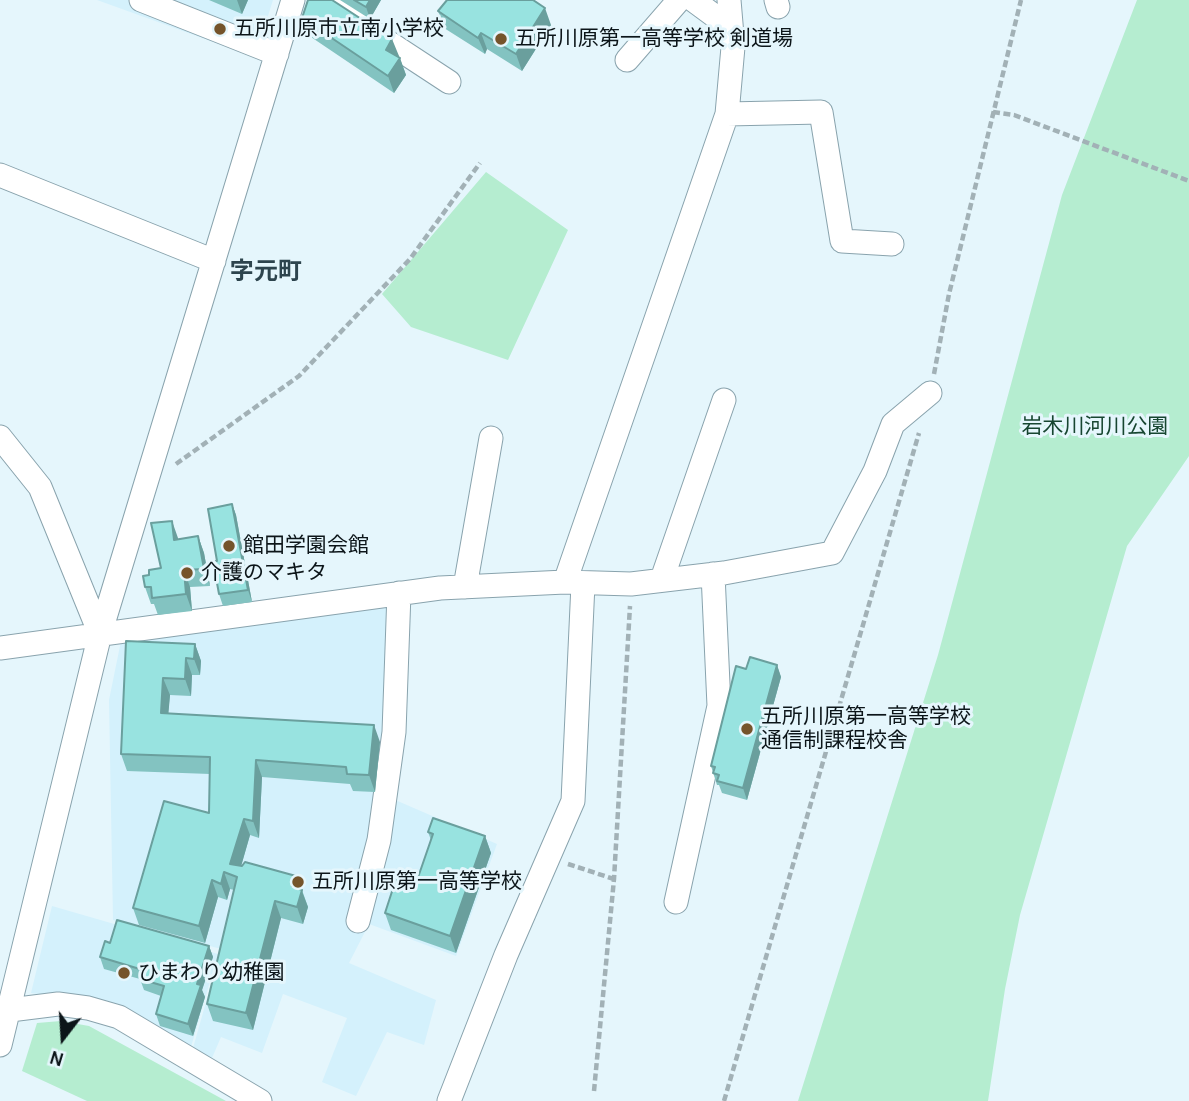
<!DOCTYPE html>
<meta charset="utf-8">
<style>
body{margin:0}
#map{position:relative;width:1189px;height:1101px;overflow:hidden;background:#e5f6fc;font-family:Karla,sans-serif}
canvas{display:block}
.north{position:absolute;left:28px;top:1003px;width:70px;height:70px;-webkit-text-stroke:5px #e5f6fc;paint-order:stroke;rotate:197deg;font-size:19px;font-weight:700;line-height:28px;text-align:center;color:#0c1519}
.north::after{content:'';display:block;margin:auto;width:24px;height:32px;background:#0c1519;clip-path:polygon(50% 0,100% 100%,50% 72%,0 100%)}
</style>
<div id="map">
<canvas width="1189" height="1101"></canvas>
<div class="north">N</div>
</div>
<script>
const g = document.querySelector('canvas').getContext('2d');
g.lineJoin = 'round';
function paint(path, color) { g.fillStyle = color; g.fill(path, 'evenodd'); }
const shape = rows => new Path2D(rows.map(r => 'M' + r).join(''));
function trace(path, color, width, dash) { g.strokeStyle = color; g.lineWidth = width; g.lineCap = dash ? 'butt' : 'round'; g.setLineDash(dash || []); g.stroke(path); }
function label(font, color, halo, rows, align = 'center') {
  g.font = font + ' Karla,"Noto Sans JP",sans-serif'; g.lineWidth = 6; g.setLineDash([]); g.textBaseline = 'middle'; g.strokeStyle = halo; g.fillStyle = color; for (const [text, x, y, turn = 0] of rows) {
    g.save(); g.translate(x, y); g.rotate((+turn || 0) * Math.PI / 180); g.textAlign = isNaN(turn) ? turn : align; if (halo) g.strokeText(text, 0, 0); g.fillText(text, 0, 0); g.restore();
  }
}
paint(shape([
 [97,0,273,0,255,57],
 [395,603,393,799,497,844,456,956,369,924,349,963,436,1000,424,1045,387,1032,356,1096,322,1082,347,1018,283,994,262,1053,221,1037,212,1058,193,1048,221,949,113,920,109,700,121,641],
 [52,906,218,954,191,1047,89,1001,31,993]
]), '#d4f1fc');
paint(shape([
 [1137,0,1189,0,1189,456,1127,546,1020,915,1005,989,988,1101,798,1101,938,655,1062,195],
 [486,172,568,230,508,360,411,327,382,294],
 [61,1021,89,1026,226,1101,87,1101,22,1071,37,1023]
]), '#b5edd0');
const minor = shape([
 [141,0,277,54],
 [324,0,449,82],
 [693,0,731,28],
 [776,0,778,7],
 [627,60,679,0],
 [727,114,821,112,842,241,892,244],
 [0,175,214,261],
 [0,437,40,487,100,634],
 [662,579,724,400],
 [565,582,727,114,733,47,729,0],
 [465,587,491,438],
 [0,648,440,588,565,582,631,584,724,573,832,553,875,471,893,424,930,393],
 [676,902,719,706,713,574],
 [358,921,379,840,394,732,399,593],
 [10,1010,58,1004,88,1008,119,1017,260,1101],
 [0,1045,100,634,293,0],
 [449,1101,506,955,573,801,583,584]
]);
trace(minor, '#89a3ad', 25);
trace(shape([
 [993,112,1014,115,1189,181],
 [934,374,949,294,1021,0],
 [176,464,299,376,410,259,480,163],
 [568,864,614,879],
 [594,1091,614,879,630,606],
 [724,1101,919,433]
]), '#a2b1b6', 4.5, [7, 3.5]);
trace(minor, '#fff', 23);
paint(shape([
 [209,0,248,0,242,14],
 [340,0,381,0,370,19],
 [438,11,551,25,522,71,487,49,485,54,444,28],
 [302,18,399,56,406,75,394,93,308,35],
 [232,504,236,515,252,602,223,606,219,594,217,561],
 [198,536,204,553,210,586,190,587,192,611,158,615,154,604,151,604,145,587,149,575,161,568,178,539],
 [126,641,195,644,201,661,200,675,192,675,191,696,170,695,168,713,380,742,375,792,353,791,350,784,262,777,259,838,250,835,241,866,302,890,308,907,303,924,281,918,253,1030,213,1021,207,1004,234,890,230,889,227,900,218,897,205,943,139,925,133,908,209,813,210,774,127,771,121,754],
 [777,665,781,677,747,800,722,793,719,785,717,785,711,766,746,669],
 [428,832,485,836,491,853,456,953,391,930,385,913,408,877,412,888,414,889,431,840],
 [110,943,209,946,213,957,202,990,205,997,193,1036,160,1026,156,1014,161,996,144,990,140,979,104,969,100,957]
]), '#83c3c1');
paint(shape([
 [237,0,248,0,242,14],
 [370,0,381,0,370,19,366,7],
 [545,8,551,25,522,71,516,54],
 [481,33,487,49,485,54,478,38],
 [392,39,399,56,392,67,386,50],
 [400,58,406,75,394,93,388,76],
 [232,504,236,515,252,602,248,590],
 [172,521,178,538,181,557,174,540],
 [198,536,204,553,210,586,204,569],
 [184,570,190,587,192,611,186,594],
 [195,644,201,661,200,675,194,659],
 [186,658,192,675,191,696,185,679],
 [777,665,781,677,747,800,743,788],
 [163,678,170,695,167,730,161,713],
 [374,725,380,742,375,792,369,775],
 [256,760,262,777,259,838,253,821],
 [244,819,250,835,238,877,230,864],
 [485,836,491,853,456,953,450,936],
 [224,872,230,889,227,900,221,884],
 [296,876,308,907,303,924,297,907,292,886],
 [408,877,414,894,406,886],
 [212,880,218,897,205,943,199,926],
 [275,901,281,918,253,1030,246,1013],
 [209,946,213,957,202,990,205,997,193,1036,188,1024,197,984]
]), '#6a9f9d');
const building = shape([
 [308,0,332,0,392,39,386,50,400,58,388,76,302,18,308,0],
 [354,0,370,0,366,7,354,0],
 [447,0,533,0,545,8,516,54,481,33,478,38,438,11,447,0],
 [232,504,248,590,219,594,213,561,217,561,208,509,232,504],
 [172,521,174,540,198,536,204,569,184,570,186,594,152,598,151,587,145,587,143,576,149,575,149,570,161,568,151,523,172,521],
 [126,641,195,644,194,659,186,658,185,679,163,678,161,713,374,725,369,775,347,774,346,767,256,760,253,821,244,819,230,864,242,866,245,862,296,876,292,886,302,890,297,907,275,901,246,1013,207,1004,237,877,224,872,221,884,212,880,199,926,133,908,164,801,209,813,210,757,121,754,126,641],
 [750,657,777,665,743,788,717,781,719,775,713,773,715,767,711,766,736,666,746,669,750,657],
 [433,818,485,836,450,936,385,913,398,873,408,877,406,886,414,889,433,834,428,832,433,818],
 [117,920,209,946,197,984,201,985,188,1024,156,1014,164,986,140,979,143,970,100,957,105,941,110,943,117,920]
]);
paint(building, '#98e3e0');
trace(building, '#6a9f9d', 2);
for (const [x, y, r, color] of [
 [220,29,7,"#75542b"],
 [501,39,7,"#75542b"],
 [229,546,7,"#75542b"],
 [187,573,7,"#75542b"],
 [747,729,7,"#75542b"],
 [298,882,7,"#75542b"],
 [124,973,7,"#75542b"]
]) { const dot = new Path2D(); dot.arc(x, y, r, 0, 2 * Math.PI); g.fillStyle = color; g.fill(dot); trace(dot, '#e5f6fc', 2.5); }
label('21px', '#0c1519', '#e5f6fc', [
 ["五所川原市立南小学校",234,29],
 ["五所川原第一高等学校 剣道場",515,39],
 ["館田学園会館",243,546],
 ["介護のマキタ",201,573],
 ["五所川原第一高等学校",761,717],
 ["通信制課程校舎",761,741],
 ["五所川原第一高等学校",312,882],
 ["ひまわり幼稚園",138,973]
], 'left');
label('21px', '#174631', '#e5f6fc', [
 ["岩木川河川公園",1095,427]
]);
label('bold 24px', '#2d444d', '#e5f6fc', [
 ["字元町",266,272]
]);
</script>
